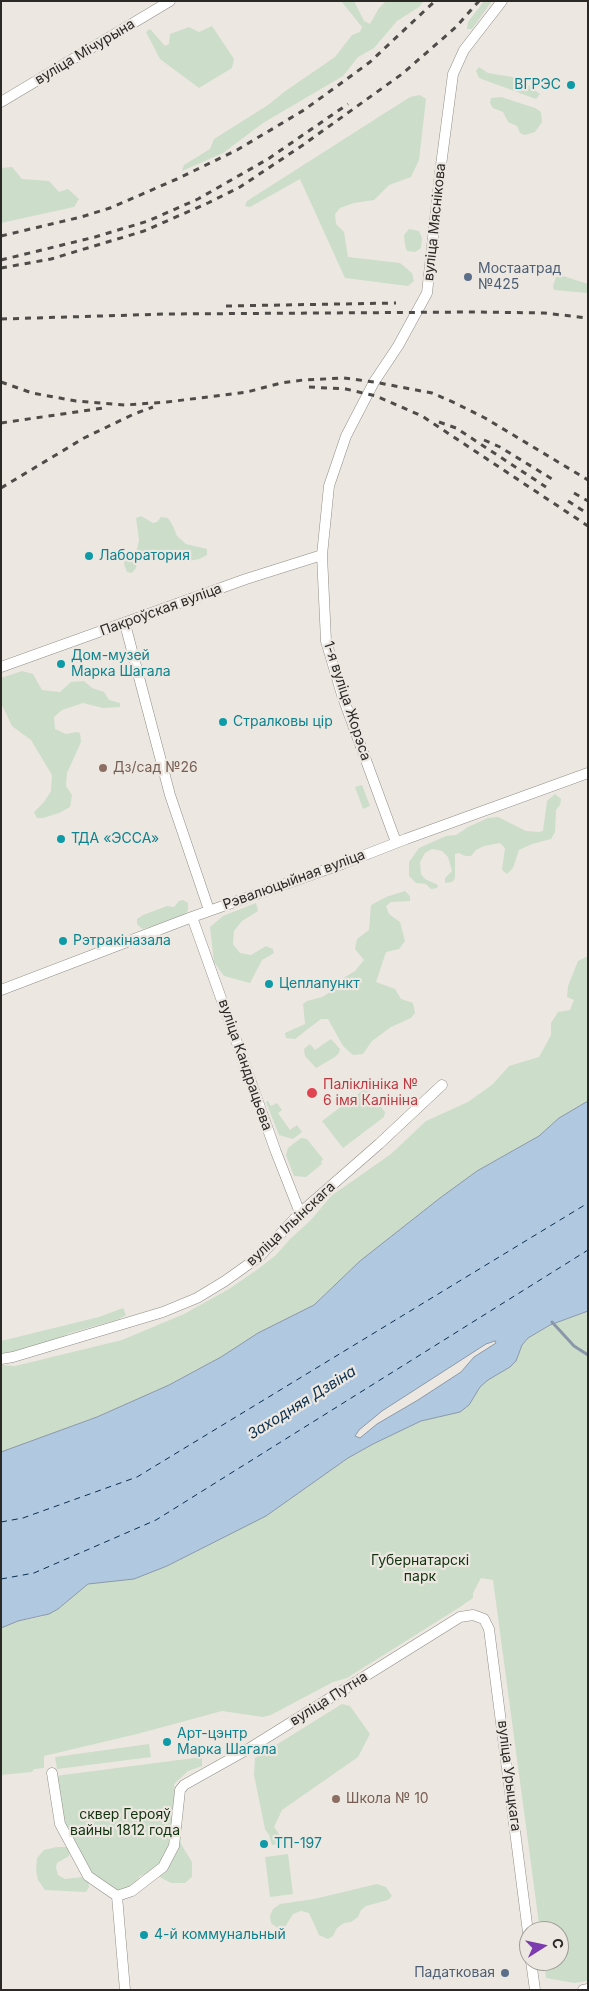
<!DOCTYPE html>
<meta charset="utf-8">
<style>
body{margin:0}
#map{position:relative;width:589px;height:1991px;overflow:hidden;background:#ece8e1;font-family:Inter,sans-serif}
canvas{display:block}
.frame{position:absolute;inset:0;border:2px solid #2b2926;pointer-events:none}
.north{position:absolute;left:519px;top:1921px;width:50px;height:50px;box-sizing:border-box;background:#ece8e1;border:1px solid #9f9c96;border-radius:50%;rotate:80deg;font-size:14px;font-weight:700;line-height:20px;text-align:center;color:#2b2926}
.north::after{content:'';display:block;margin:auto;width:18px;height:22px;background:#7c3baf;clip-path:polygon(50% 0,100% 100%,50% 72%,0 100%)}
</style>
<div id="map">
<canvas width="589" height="1991"></canvas>
<div class="frame"></div>
<div class="north">С</div>
</div>
<script>
const g = document.querySelector('canvas').getContext('2d');
g.lineJoin = 'round';
function paint(path, color) { g.fillStyle = color; g.fill(path, 'evenodd'); }
const shape = rows => new Path2D(rows.map(r => 'M' + r).join(''));
function trace(path, color, width, dash) { g.strokeStyle = color; g.lineWidth = width; g.lineCap = dash ? 'butt' : 'round'; g.setLineDash(dash || []); g.stroke(path); }
function label(font, color, halo, rows, align = 'center') {
  g.font = font + ' Inter,sans-serif'; g.lineWidth = 4.5; g.setLineDash([]); g.textBaseline = 'middle'; g.strokeStyle = halo; g.fillStyle = color; for (const [text, x, y, turn = 0] of rows) {
    g.save(); g.translate(x, y); g.rotate((+turn || 0) * Math.PI / 180); g.textAlign = isNaN(turn) ? turn : align; if (halo) g.strokeText(text, 0, 0); g.fillText(text, 0, 0); g.restore();
  }
}
paint(shape([
 [341,1,354,1,364,21,370,24,379,8,386,1,424,1,419,7,397,21,374,48,358,57,343,76,263,123,223,153,182,171,184,165,210,149,214,139,268,105,284,92,335,57,352,35,360,32,362,27],
 [484,1,492,1,472,29,467,29,468,22],
 [212,26,234,59,232,68,199,88,160,59,146,32,150,29,165,46,169,44,170,34,189,27,199,32],
 [479,67,488,73,519,78,540,94,536,99,479,78,476,71],
 [420,95,426,99,419,160,411,177,389,185,374,200,354,203,340,208,335,214,336,224,344,232,348,257,400,263,412,273,414,281,408,286,345,278,300,179,250,207,245,206,247,201,410,97],
 [501,97,535,108,541,112,542,122,535,132,525,135,520,133,517,126,508,122,503,112,493,108,490,103,491,98],
 [12,167,22,179,49,181,59,192,68,189,79,199,74,207,1,223,1,168],
 [409,229,419,231,422,238,421,248,415,252,407,251,405,245,404,235],
 [563,276,588,284,588,293,554,290,553,286,556,277],
 [141,516,153,523,157,522,161,517,168,518,173,526,177,536,186,544,207,549,207,555,199,559,189,561,171,555,148,562,142,556,137,558,136,568,132,573,127,572,124,564,126,555,137,549,139,540,136,518],
 [22,671,33,674,42,690,60,692,71,682,84,681,92,688,104,692,109,700,120,703,120,707,103,708,83,703,62,710,54,717,55,729,66,734,76,732,80,733,81,742,67,773,66,786,72,795,70,807,59,813,43,818,37,818,34,812,44,802,51,791,52,775,31,740,12,726,1,703,1,678],
 [362,785,370,806,363,809,355,787],
 [555,794,561,799,560,805,556,810,555,832,551,839,532,844,519,850,513,868,507,874,502,870,505,848,500,843,484,846,476,850,471,856,465,856,459,853,455,854,455,878,452,882,445,883,445,878,452,871,448,857,442,851,432,849,425,853,420,862,421,874,425,879,438,885,437,888,431,889,426,884,416,883,409,876,409,862,419,848,446,836,456,835,468,827,488,818,498,817,526,831,539,832,543,831,547,801],
 [405,891,410,896,410,901,391,902,386,906,389,914,400,922,405,941,399,949,386,952,376,982,395,989,401,999,413,1003,415,1013,411,1018,391,1027,372,1041,363,1054,353,1055,343,1046,328,1019,321,1019,295,1039,286,1038,285,1033,305,1024,303,1004,307,1001,322,997,332,991,340,980,355,971,364,960,355,949,357,939,369,930,371,905,386,897],
 [183,900,188,903,188,909,186,914,159,925,142,929,137,924,137,919,143,915,167,906,174,907,179,901],
 [256,903,258,911,242,921,234,931,233,944,240,953,251,955,266,946,273,949,274,953,262,960,250,983,224,976,214,962,210,927,223,916],
 [588,956,588,1101,559,1118,539,1136,477,1171,440,1198,360,1261,314,1305,258,1333,221,1357,169,1385,97,1417,1,1452,2,1365,15,1366,122,1340,184,1314,229,1289,258,1269,276,1255,290,1239,311,1220,331,1196,391,1154,426,1121,468,1102,493,1084,509,1066,539,1057,551,1035,551,1023,558,1012,570,1010,574,1000,567,997,568,986,578,961],
 [331,1039,340,1049,339,1053,335,1057,316,1068,305,1056,304,1049,310,1044,315,1050],
 [366,1088,385,1112,384,1117,343,1148,322,1121],
 [268,1101,271,1106,277,1103,282,1110,278,1113,290,1130,297,1125,302,1132,293,1139,279,1135,266,1102],
 [301,1138,307,1139,323,1159,321,1162,322,1164,306,1177,294,1176,286,1155,288,1148],
 [123,1308,126,1315,117,1320,70,1333,52,1342,1,1356,1,1341,99,1317],
 [588,1311,588,1981,574,1983,546,1978,544,1961,559,1961,559,1931,540,1931,493,1580,481,1578,473,1593,473,1598,460,1607,347,1678,333,1682,271,1715,263,1717,222,1711,137,1734,44,1756,44,1768,34,1769,32,1772,1,1775,1,1628,18,1621,41,1617,58,1609,88,1584,134,1579,167,1566,266,1516,348,1458,373,1444,421,1421,460,1412,469,1405,480,1387,488,1380,510,1367,516,1361,522,1345,528,1338,550,1325],
 [342,1704,350,1706,370,1734,358,1757,282,1810,274,1827,285,1843,272,1845,269,1835,265,1829,254,1775,255,1758],
 [149,1744,151,1757,57,1769,55,1757],
 [202,1757,202,1766,188,1771,174,1784,181,1844,192,1862,192,1877,185,1883,171,1883,150,1872,140,1876,133,1887,115,1891,90,1874,60,1818,55,1776],
 [56,1847,66,1847,70,1851,69,1856,57,1863,56,1867,58,1875,65,1879,83,1877,88,1881,89,1887,86,1892,45,1890,38,1880,36,1870,37,1858,44,1850],
 [288,1854,293,1894,270,1897,265,1857],
 [377,1884,386,1887,392,1896,388,1900,366,1906,361,1910,358,1917,351,1922,344,1923,337,1928,333,1936,328,1939,319,1935,309,1913,301,1911,293,1914,285,1927,279,1929,271,1923,270,1916,273,1909,280,1904,314,1899]
]), '#ccddca');
const water = shape([
 [588,1101,588,1311,550,1325,528,1338,522,1345,516,1361,510,1367,488,1380,480,1387,469,1405,460,1412,421,1421,373,1444,348,1458,266,1516,167,1566,134,1579,88,1584,58,1609,49,1614,18,1621,1,1628,1,1452,97,1417,169,1385,221,1357,258,1333,314,1305,360,1261,440,1198,477,1171,539,1136,559,1118,588,1101],
 [495,1341,496,1343,474,1357,461,1372,418,1400,377,1424,360,1438,355,1436,359,1430,382,1411,486,1344,495,1341]
]);
paint(water, '#b1c8e1');
trace(water, '#8998a9', 1);
trace(shape([
 [552,1322,574,1346,588,1355]
]), '#8998a9', 3);
trace(shape([
 [1,1522,23,1518,137,1477,588,1203],
 [1,1579,34,1573,156,1520,588,1250]
]), '#092f50', 1, [6, 5]);
const street = shape([
 [1,102,170,1],
 [125,624,170,795,209,910],
 [1,667,246,579,322,555],
 [396,842,342,695,326,641,322,555,329,486,346,436,374,382,398,346,427,293,440,173,453,74,464,50,502,1],
 [192,917,276,1152,300,1213],
 [1,990,192,917,342,864,406,839,588,773],
 [1,1359,13,1357,163,1312,197,1298,225,1281,260,1256,300,1213,379,1144,442,1085],
 [52,1773,60,1824,88,1876,117,1896,132,1891,163,1867,174,1846,180,1790,184,1785,250,1748,460,1617,473,1615,484,1619,489,1629,529,1940],
 [117,1896,125,1990],
 [531,1961,535,1990],
 [583,1990,588,1989]
]);
trace(street, '#908c86', 11);
trace(street, '#fff', 10);
trace(shape([
 [1,236,81,217,110,208,177,179,237,150,304,110,340,84,370,62,435,1],
 [1,260,95,237,148,221,198,199,268,159,348,104],
 [1,268,51,259,144,231,208,203,240,187,303,145,402,74,456,27,479,1],
 [226,306,396,303],
 [1,319,167,314,476,312,544,313,588,318],
 [1,382,32,393,76,401,125,405,167,402,247,392,281,383,303,380,344,378,374,382,432,393,455,403,485,418,588,480],
 [309,387,346,389,376,396,422,416,588,526],
 [439,422,456,428,546,487],
 [1,423,103,408],
 [484,440,500,447,552,479],
 [1,488,84,438,134,414,153,407],
 [574,493,588,501],
 [568,501,588,514]
]), '#4e4b48', 3, [6, 6]);
for (const [x, y, r, color] of [
 [571,85,5,"#0f9aa8"],
 [468,277,5,"#5c6f8a"],
 [89,556,5,"#0f9aa8"],
 [61,664,5,"#0f9aa8"],
 [223,722,5,"#0f9aa8"],
 [103,768,5,"#8d6e63"],
 [61,839,5,"#0f9aa8"],
 [63,941,5,"#0f9aa8"],
 [269,984,5,"#0f9aa8"],
 [312,1093,6,"#e0444e"],
 [167,1742,5,"#0f9aa8"],
 [336,1799,5,"#8d6e63"],
 [264,1844,5,"#0f9aa8"],
 [144,1935,5,"#0f9aa8"],
 [505,1973,5,"#5c6f8a"]
]) { const dot = new Path2D(); dot.arc(x, y, r, 0, 2 * Math.PI); g.fillStyle = color; g.fill(dot); trace(dot, '#ece8e1', 2); }
label('14px', '#2b2926', '#ece8e1', [
 ["вуліца Мічурына",85,52,-31],
 ["вуліца Мяснікова",435,222,-84],
 ["Пакроўская вуліца",161,610,-20],
 ["1-я вуліца Жорэса",347,701,72],
 ["Рэвалюцыйная вуліца",294,880,-20],
 ["вуліца Кандрацьева",245,1065,71],
 ["вуліца Ільінскага",291,1224,-43],
 ["вуліца Путна",329,1699,-32],
 ["вуліца Урыцкага",509,1776,83]
]);
label('14px', '#0d838f', '#ece8e1', [
 ["ВГРЭС",561,85,"right"],
 ["Лаборатория",99,556],
 ["Дом-музей",71,656],
 ["Марка Шагала",71,672],
 ["Стралковы цір",233,722],
 ["ТДА «ЭССА»",71,839],
 ["Рэтракіназала",73,941],
 ["Цеплапункт",279,984],
 ["Арт-цэнтр",177,1734],
 ["Марка Шагала",177,1750],
 ["ТП-197",274,1844],
 ["4-й коммунальный",154,1935]
], 'left');
label('14px', '#4e5e75', '#ece8e1', [
 ["Мостаатрад",478,269],
 ["№425",478,285],
 ["Падатковая",495,1973,"right"]
], 'left');
label('14px', '#785e54', '#ece8e1', [
 ["Дз/сад №26",113,768],
 ["Школа № 10",346,1799]
], 'left');
label('14px', '#be3a42', '#ece8e1', [
 ["Паліклініка №",323,1085],
 ["6 імя Калініна",323,1101]
], 'left');
label('14px', '#10320f', '#ece8e1', [
 ["Губернатарскі",420,1561],
 ["парк",420,1577],
 ["сквер Герояў",125,1815],
 ["вайны 1812 года",125,1831]
]);
label('italic 15px', '#092f50', '#ece8e1', [
 ["Заходняя Дзвіна",302,1403,-32]
]);
</script>
